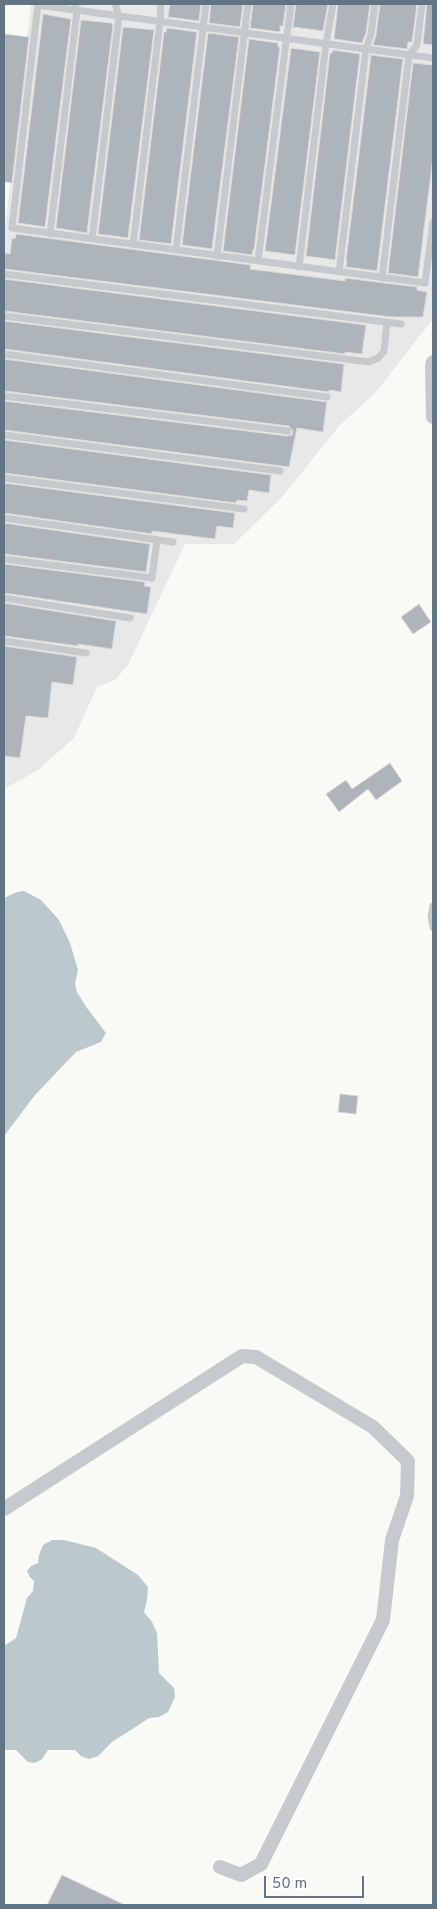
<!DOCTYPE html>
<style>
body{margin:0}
#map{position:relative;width:437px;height:1909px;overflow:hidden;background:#f9f9f6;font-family:Overpass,sans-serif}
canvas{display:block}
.frame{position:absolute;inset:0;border:5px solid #637582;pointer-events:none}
.scale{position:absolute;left:264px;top:1876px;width:100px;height:22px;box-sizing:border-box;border:2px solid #637582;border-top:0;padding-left:6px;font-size:15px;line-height:18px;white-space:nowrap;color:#637582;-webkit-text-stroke:4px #fff;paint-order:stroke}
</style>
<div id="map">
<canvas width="437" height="1909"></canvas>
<div class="frame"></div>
<div class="scale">50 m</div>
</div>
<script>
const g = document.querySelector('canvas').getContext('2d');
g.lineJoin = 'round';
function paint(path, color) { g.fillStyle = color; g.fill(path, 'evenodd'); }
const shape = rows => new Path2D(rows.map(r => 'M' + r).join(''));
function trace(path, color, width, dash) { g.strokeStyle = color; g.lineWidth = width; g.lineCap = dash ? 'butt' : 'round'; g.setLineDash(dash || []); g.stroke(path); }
paint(shape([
 [31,4,433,4,433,319,376,392,339,426,283,496,234,544,185,544,128,665,115,680,97,687,74,738,38,770,4,789,4,237]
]), '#e7e8e7');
paint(shape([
 [24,891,41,900,59,920,70,943,78,970,75,984,77,992,87,1008,106,1033,101,1042,76,1052,35,1095,4,1136,4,898,17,892],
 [52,1540,64,1540,96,1548,138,1575,148,1587,147,1600,144,1612,152,1622,157,1633,159,1673,174,1688,175,1697,168,1712,159,1717,149,1718,134,1728,112,1742,98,1756,89,1759,81,1756,75,1750,48,1750,42,1759,35,1763,28,1762,16,1750,4,1750,4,1646,16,1638,27,1598,33,1591,34,1581,30,1577,27,1571,31,1566,38,1563,39,1555,43,1545]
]), '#bcc9cc');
const building = shape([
 [170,4,201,4,199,21,168,17,170,4],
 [211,4,243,4,240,27,209,23,211,4],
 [253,4,286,4,283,26,280,26,280,32,250,28,253,4],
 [296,4,328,4,323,31,293,27,296,4],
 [338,4,370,4,366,33,362,43,334,39,338,4],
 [380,4,417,4,412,42,408,42,407,49,373,45,376,35,380,4],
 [427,4,433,4,433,45,423,44,427,4],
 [43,14,71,19,45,227,18,223,43,14],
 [81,20,111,23,113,25,87,233,56,228,81,20],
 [123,27,154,30,128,238,98,234,123,27],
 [167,28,197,32,171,244,139,240,164,32,166,32,167,28],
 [208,33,239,37,212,249,182,245,208,33],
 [4,34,29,37,12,183,4,182,4,34],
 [249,39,278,43,278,47,280,47,254,250,253,249,252,255,223,251,249,39],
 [291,48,320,52,295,255,265,251,291,48],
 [333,50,360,54,335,260,306,256,330,53,332,53,333,50],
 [371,55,403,59,377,271,346,267,347,261,346,261,371,55],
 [413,63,433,65,433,157,418,277,388,273,413,63],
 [16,234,251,265,250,269,345,281,345,278,417,287,417,290,427,292,423,317,391,317,4,269,4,253,10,254,12,238,15,239,16,234],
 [4,279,366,325,362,354,345,352,345,354,4,311,4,279],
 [4,321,344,364,341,392,329,390,329,392,4,349,4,321],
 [4,359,327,402,323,432,297,428,289,467,4,430,4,401,287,436,292,435,293,431,289,426,4,391,4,359],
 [4,440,271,475,269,493,249,490,247,501,237,500,236,503,4,473,4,440],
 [4,483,235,513,233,528,217,526,215,539,152,531,152,534,4,513,4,483],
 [4,523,150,544,146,572,4,554,4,523],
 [4,564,145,582,144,586,151,587,147,614,4,593,4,564],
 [4,603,116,621,112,649,78,644,78,646,4,636,4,603],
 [419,604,431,622,413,634,401,617,419,604],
 [4,646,77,657,73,685,52,682,48,718,26,716,20,758,4,756,4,646],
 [390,763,402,781,376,800,368,789,339,812,326,794,346,780,352,789,390,763],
 [340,1094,358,1096,356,1114,338,1112,340,1094],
 [62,1875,125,1905,47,1905,62,1875]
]);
paint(building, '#adb5bb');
trace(building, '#dadad8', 1);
trace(shape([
 [38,4,12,228,425,283,433,222],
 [38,5,433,58],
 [50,234,77,11,75,4],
 [92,239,119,16,115,4],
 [133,245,160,22,161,4],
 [176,250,206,4],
 [217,256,248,4],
 [258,261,291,4],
 [299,267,326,44,333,4],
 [339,272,366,49,371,34,375,4],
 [4,274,401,324],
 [382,278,409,55,417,45,422,4],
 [4,316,369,362,378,358,384,351,387,322],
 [4,354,327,397],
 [4,396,288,431],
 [4,435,280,471],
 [4,478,244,509],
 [4,518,173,542],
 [4,559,152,578,157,540],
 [4,598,130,618],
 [4,641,86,653],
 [433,906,431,917,433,927]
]), '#c6cacd', 7);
trace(shape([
 [433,362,432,366,433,417],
 [4,1509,242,1356,256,1357,373,1427,408,1461,407,1496,392,1540,383,1620,261,1864,241,1875,220,1867]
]), '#c6cacd', 14);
</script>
